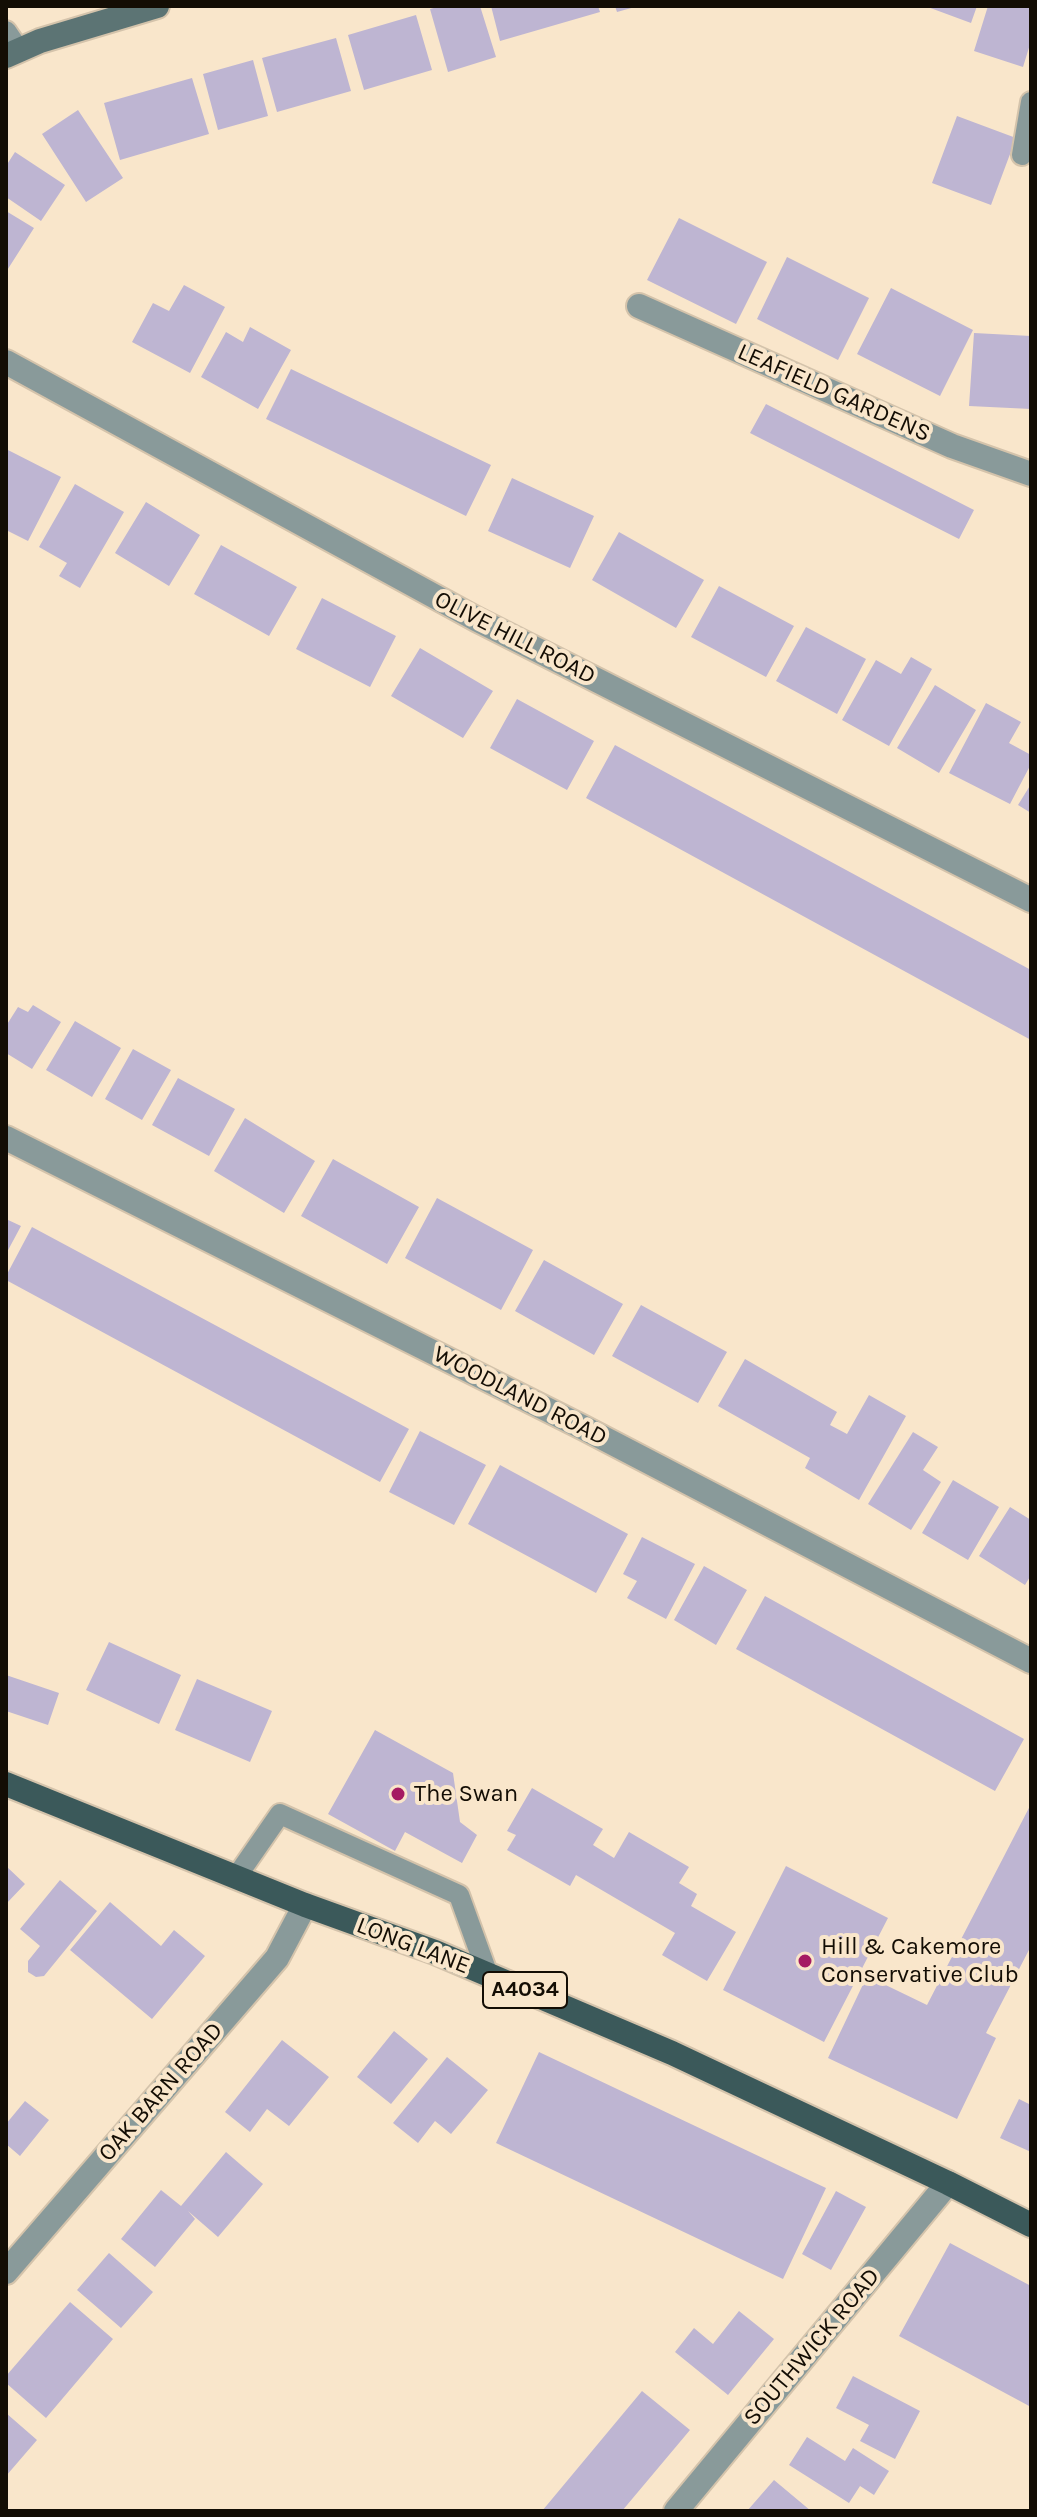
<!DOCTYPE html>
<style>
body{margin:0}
#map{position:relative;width:1037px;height:2517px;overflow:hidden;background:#f9e6cb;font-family:Karla,sans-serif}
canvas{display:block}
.frame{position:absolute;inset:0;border:8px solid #130d04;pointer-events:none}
</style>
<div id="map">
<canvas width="1037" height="2517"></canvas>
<div class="frame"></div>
</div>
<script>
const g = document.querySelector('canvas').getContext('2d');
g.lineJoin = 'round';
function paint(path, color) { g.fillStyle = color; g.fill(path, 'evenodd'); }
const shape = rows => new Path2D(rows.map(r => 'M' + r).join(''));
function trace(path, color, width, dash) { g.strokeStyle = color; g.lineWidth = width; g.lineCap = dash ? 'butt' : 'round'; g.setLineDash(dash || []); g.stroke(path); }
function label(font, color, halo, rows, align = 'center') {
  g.font = font + ' Karla,sans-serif'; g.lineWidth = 8; g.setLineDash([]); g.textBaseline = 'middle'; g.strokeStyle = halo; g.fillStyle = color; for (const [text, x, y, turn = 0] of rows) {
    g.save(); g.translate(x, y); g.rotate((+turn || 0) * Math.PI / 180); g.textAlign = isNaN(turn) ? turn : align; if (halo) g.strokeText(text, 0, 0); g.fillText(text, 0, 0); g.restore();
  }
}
paint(shape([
 [441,6,480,6,496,57,448,72,430,9],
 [491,6,598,6,600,12,500,41],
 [615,6,635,6,635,7,617,12],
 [925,6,977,6,971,23],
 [988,6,1031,6,1031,41,1023,67,974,51],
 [416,15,432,70,364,90,348,35],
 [336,38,351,91,277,112,262,58],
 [253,60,268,116,218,130,203,74],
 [192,78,209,134,120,160,104,103],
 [78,110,123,178,86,202,42,134],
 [957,116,1016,138,991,205,932,183],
 [15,152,65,185,41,221,6,197,6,166],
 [6,211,34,228,6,272],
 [679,218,767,262,736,324,647,280],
 [787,257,869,298,838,360,757,319],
 [184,285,225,307,190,373,132,342,153,303,169,311],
 [891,288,973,330,940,396,857,354],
 [250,327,291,350,258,409,201,377,226,332,243,342],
 [974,333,1031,336,1031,409,969,406],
 [291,369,491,465,466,516,266,419],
 [766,404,974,510,959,539,750,433],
 [6,449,61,477,28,541,6,530],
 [512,478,594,516,570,568,488,531],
 [75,484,124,512,80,588,59,576,67,563,39,547],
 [146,502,200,535,169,586,115,553],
 [619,532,704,580,676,628,592,580],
 [221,545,297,587,269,636,194,594],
 [719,586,794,626,766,677,691,637],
 [322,598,396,636,370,687,296,649],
 [806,627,866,659,837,714,776,681],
 [420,648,493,691,463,738,391,696],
 [911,657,932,669,889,746,842,720,876,660,901,674],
 [935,685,976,710,939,773,897,748],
 [517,699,594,741,567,790,490,748],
 [986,703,1021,722,1009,743,1031,755,1031,764,1010,804,949,773],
 [615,745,1031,970,1031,1040,586,798],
 [1031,784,1031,813,1018,805],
 [33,1005,61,1022,32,1069,6,1053,6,1026,18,1007,28,1012],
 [75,1021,121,1048,92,1097,46,1070],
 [133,1049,171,1070,142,1120,105,1099],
 [178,1078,235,1109,209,1156,152,1125],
 [245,1118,315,1161,284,1213,214,1171],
 [333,1159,419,1207,387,1264,301,1216],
 [437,1198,533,1250,501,1310,405,1258],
 [6,1219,21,1226,6,1254],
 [32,1227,409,1429,380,1482,6,1280,6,1276],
 [544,1260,623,1304,594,1355,515,1311],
 [641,1305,727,1352,698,1403,612,1356],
 [745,1359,837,1412,830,1425,847,1434,869,1395,906,1416,859,1500,805,1468,810,1458,718,1406],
 [420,1431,486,1465,454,1525,389,1492],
 [913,1432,938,1447,923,1470,941,1482,911,1530,868,1504],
 [500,1465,628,1534,596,1593,468,1524],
 [953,1480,999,1507,968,1560,922,1533],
 [1010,1507,1031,1520,1031,1575,1025,1585,979,1556],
 [642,1537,695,1564,666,1619,627,1598,637,1581,623,1574],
 [704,1566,747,1590,716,1645,674,1620],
 [765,1596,1024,1739,995,1791,736,1649],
 [109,1642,181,1675,159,1724,86,1690],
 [6,1675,59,1693,48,1725,6,1711],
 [197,1679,272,1711,250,1762,175,1730],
 [375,1730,453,1773,460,1822,477,1835,462,1863,405,1832,395,1851,328,1814],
 [532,1788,603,1829,593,1845,614,1858,629,1832,689,1867,679,1883,697,1894,691,1906,736,1932,707,1981,662,1955,675,1933,576,1875,570,1886,507,1850,516,1835,507,1831],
 [1031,1804,1031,1946,986,2033,996,2038,957,2119,828,2058,867,1976,927,2005],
 [6,1866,25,1884,6,1904],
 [786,1866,888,1918,824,2042,723,1990],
 [60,1880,97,1911,44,1976,36,1977,28,1972,28,1961,40,1946,20,1929],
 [110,1902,161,1946,174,1930,205,1956,152,2019,70,1950],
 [394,2031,428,2059,391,2104,357,2077],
 [282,2040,329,2077,289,2126,267,2109,250,2132,225,2112],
 [539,2052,826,2188,783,2279,496,2143],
 [447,2057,488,2090,451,2134,435,2121,418,2143,393,2123],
 [1019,2099,1031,2105,1031,2152,1000,2138],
 [25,2101,49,2120,20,2156,6,2144,6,2124],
 [226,2152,263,2184,218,2237,188,2211,195,2219,155,2267,121,2239,161,2190,181,2206],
 [836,2191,866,2207,831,2270,802,2254],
 [950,2243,1031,2286,1031,2407,899,2336],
 [109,2253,153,2292,121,2328,77,2290],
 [70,2302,113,2339,46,2418,6,2383,6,2376],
 [739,2311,774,2339,728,2395,675,2352,694,2328,713,2344],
 [853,2376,920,2411,895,2459,860,2441,869,2425,836,2408],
 [642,2391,690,2430,622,2511,542,2511],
 [6,2413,37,2440,6,2476],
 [807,2437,845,2461,853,2448,889,2471,874,2495,860,2486,849,2503,789,2465],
 [774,2480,811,2511,747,2511]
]), '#beb5d2');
const lane = shape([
 [6,31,19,50],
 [1022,155,1031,102],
 [237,1876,280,1814,459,1895,488,1975]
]);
const street = shape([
 [639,306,952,446,1031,474],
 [6,362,476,619,1031,900],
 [6,1138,582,1427,1031,1661],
 [6,2272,277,1958,305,1905],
 [676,2511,948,2183]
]);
const secondary = shape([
 [6,56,40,41,157,6]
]);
const primary = shape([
 [6,1784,305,1905,435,1952,672,2053,948,2183,1031,2225]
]);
trace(lane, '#d4c3ab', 24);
trace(street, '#d4c3ab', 28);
trace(secondary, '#d4c3ab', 28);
trace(primary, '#d4c3ab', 28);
trace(lane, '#899a9a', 20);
trace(street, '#899a9a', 24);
trace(secondary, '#5c7474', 24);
trace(primary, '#3b595a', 24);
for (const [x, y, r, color] of [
 [398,1794,8,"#a51b63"],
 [805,1961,8,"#a51b63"]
]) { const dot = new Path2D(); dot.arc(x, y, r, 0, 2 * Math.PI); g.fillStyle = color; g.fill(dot); trace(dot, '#f9e6cb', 3); }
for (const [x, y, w] of [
 [525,1990,84]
]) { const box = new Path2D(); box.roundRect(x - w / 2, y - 18, w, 36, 6); g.fillStyle = '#f9e6cb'; g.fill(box); trace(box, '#130d04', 2); }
label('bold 22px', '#130d04', null, [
 ["A4034",525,1990]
]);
label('24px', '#130d04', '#f9e6cb', [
 ["LEAFIELD GARDENS",834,393,24],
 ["OLIVE HILL ROAD",515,638,27],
 ["WOODLAND ROAD",520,1396,27],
 ["LONG LANE",413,1946,21],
 ["OAK BARN ROAD",161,2092,-49],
 ["SOUTHWICK ROAD",812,2347,-50]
]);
label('24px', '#130d04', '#f9e6cb', [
 ["The Swan",414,1794],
 ["Hill & Cakemore",821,1947],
 ["Conservative Club",821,1975]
], 'left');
</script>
